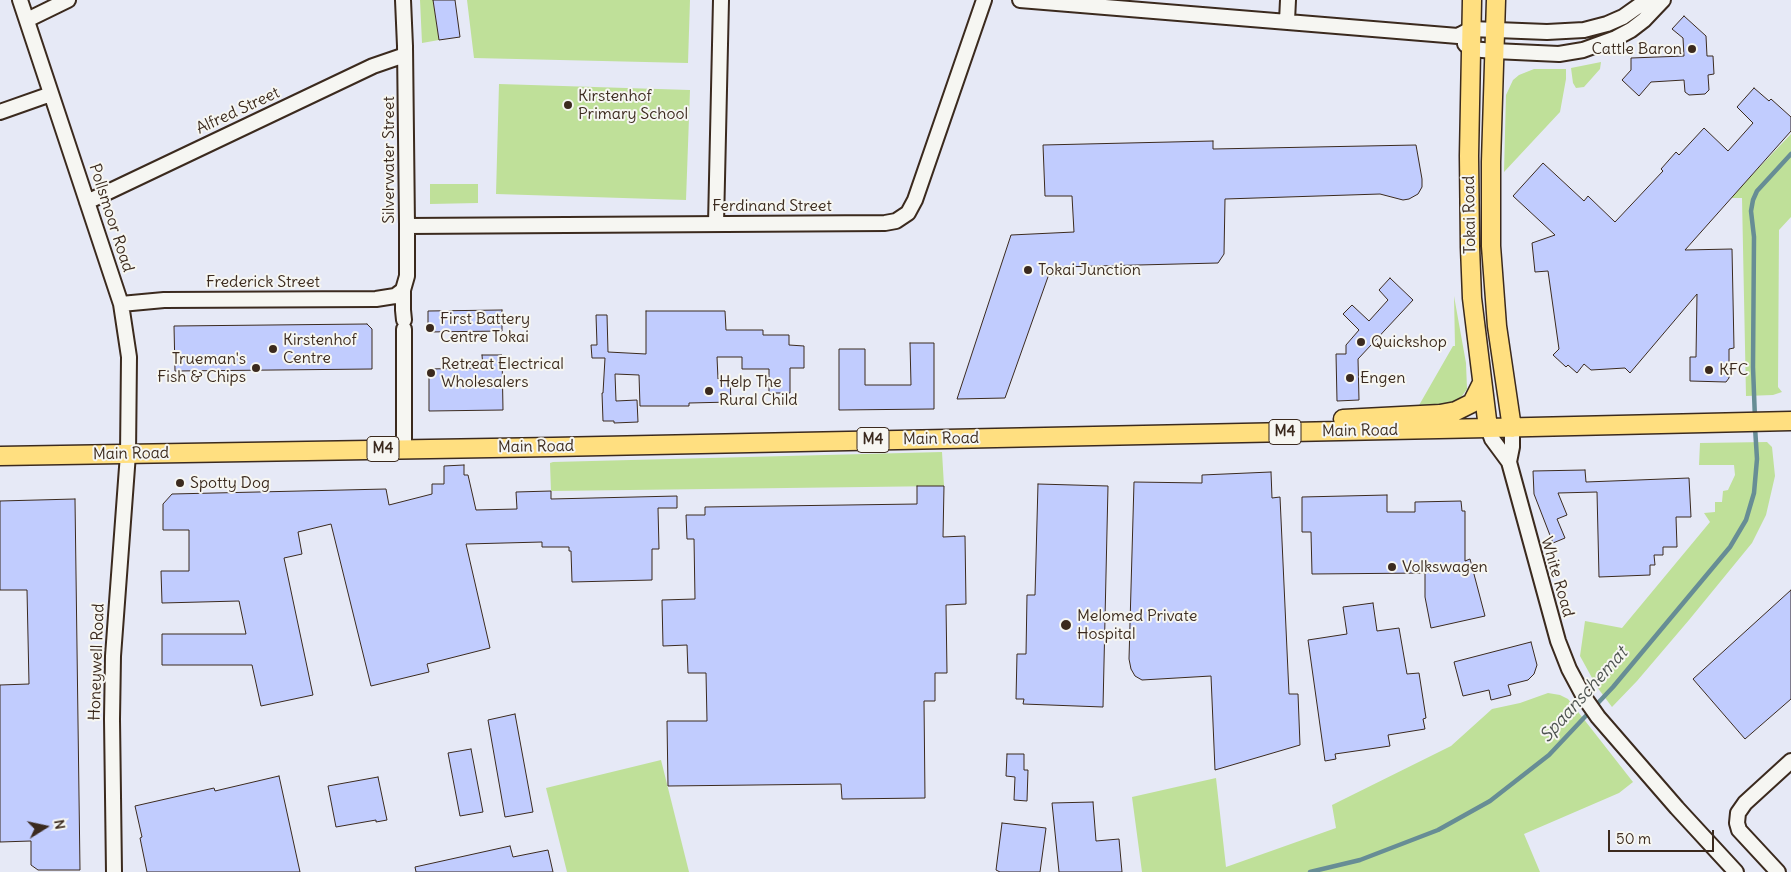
<!DOCTYPE html>
<style>
body{margin:0}
#map{position:relative;width:1791px;height:872px;overflow:hidden;background:#e6e9f6;font-family:Delius,sans-serif}
canvas{display:block}
.north{position:absolute;left:20px;top:802px;width:50px;height:50px;-webkit-text-stroke:4px #f6f6f2;paint-order:stroke;rotate:80deg;font-size:14px;font-weight:700;line-height:20px;text-align:center;color:#3b2a1e}
.north::after{content:'';display:block;margin:auto;width:18px;height:22px;background:#3b2a1e;clip-path:polygon(50% 0,100% 100%,50% 72%,0 100%)}
.scale{position:absolute;left:1608px;top:830px;width:106px;height:22px;box-sizing:border-box;border:2px solid #3b2a1e;border-top:0;padding-left:6px;font-size:15px;line-height:18px;white-space:nowrap;color:#3b2a1e;-webkit-text-stroke:4px #f6f6f2;paint-order:stroke}
</style>
<div id="map">
<canvas width="1791" height="872"></canvas>
<div class="north">N</div>
<div class="scale">50 m</div>
</div>
<script>
const g = document.querySelector('canvas').getContext('2d');
g.lineJoin = 'round';
function paint(path, color) { g.fillStyle = color; g.fill(path, 'evenodd'); }
const shape = rows => new Path2D(rows.map(r => 'M' + r).join(''));
function trace(path, color, width, dash) { g.strokeStyle = color; g.lineWidth = width; g.lineCap = dash ? 'butt' : 'round'; g.setLineDash(dash || []); g.stroke(path); }
function label(font, color, halo, rows, align = 'center') {
  g.font = font + ' Delius,sans-serif'; g.lineWidth = 4; g.setLineDash([]); g.textBaseline = 'middle'; g.strokeStyle = halo; g.fillStyle = color; for (const [text, x, y, turn = 0] of rows) {
    g.save(); g.translate(x, y); g.rotate((+turn || 0) * Math.PI / 180); g.textAlign = isNaN(turn) ? turn : align; if (halo) g.strokeText(text, 0, 0); g.fillText(text, 0, 0); g.restore();
  }
}
paint(shape([
 [420,0,433,0,439,40,422,43],
 [467,0,690,0,688,63,474,58],
 [1601,62,1600,69,1584,87,1576,88,1573,83,1571,68],
 [1534,69,1566,69,1566,79,1560,112,1504,172,1506,95,1513,80,1519,75],
 [499,84,690,90,686,200,496,194],
 [1791,134,1791,217,1779,230,1778,387,1782,392,1773,395,1746,396,1742,198,1730,198],
 [430,184,478,184,478,203,430,204],
 [1454,296,1466,363,1467,389,1459,400,1445,406,1418,407,1453,346,1455,346],
 [1767,442,1772,447,1775,476,1766,515,1752,543,1689,620,1637,681,1612,707,1597,687,1580,656,1585,621,1622,628,1710,522,1704,513,1715,512,1715,502,1722,502,1723,491,1728,490,1735,475,1734,465,1699,465,1700,443],
 [942,452,944,486,551,491,550,463,553,462],
 [1548,693,1560,695,1568,699,1633,782,1619,793,1524,834,1540,872,1142,872,1132,797,1216,778,1226,867,1336,828,1332,805,1451,746,1492,709,1520,703],
 [661,760,689,872,567,872,546,788]
]), '#bfe099');
trace(shape([
 [1755,419,1753,367,1754,237,1751,211,1753,200,1757,191,1791,154],
 [1310,872,1360,860,1438,830,1490,801,1549,755,1613,687,1730,547,1746,520,1754,493,1757,459,1755,427]
]), '#678d95', 4.5);
const building = shape([
 [433,0,455,0,460,37,439,40,433,0],
 [1684,16,1706,36,1707,56,1713,56,1714,74,1708,75,1709,90,1705,94,1689,95,1685,92,1684,80,1651,82,1639,96,1622,80,1631,70,1631,58,1684,56,1683,38,1672,29,1684,16],
 [1754,88,1769,101,1771,99,1791,117,1791,131,1685,250,1732,249,1734,348,1729,349,1729,378,1726,382,1690,381,1690,357,1696,357,1697,294,1630,373,1625,368,1591,370,1584,364,1577,373,1568,365,1566,367,1553,355,1559,349,1548,271,1535,272,1532,243,1555,235,1513,196,1543,163,1584,201,1588,196,1615,222,1663,171,1661,169,1676,152,1679,155,1704,128,1728,151,1753,123,1737,107,1754,88],
 [1213,141,1213,149,1416,145,1422,179,1422,187,1418,194,1409,199,1403,200,1380,194,1225,199,1224,254,1218,263,1058,267,1056,276,1049,274,1005,398,957,399,1011,235,1074,232,1072,196,1045,196,1043,145,1213,141],
 [1390,278,1413,300,1358,359,1359,400,1337,401,1336,354,1346,354,1346,345,1359,330,1343,314,1352,305,1369,321,1388,300,1379,290,1390,278],
 [502,310,502,331,428,332,428,311,502,310],
 [646,311,725,311,726,330,763,330,763,335,789,335,789,345,804,346,804,368,790,368,790,393,769,393,769,369,742,369,742,357,717,357,718,379,730,379,731,402,689,403,689,406,640,406,639,375,615,374,616,401,637,400,638,422,614,423,614,421,603,421,602,393,603,393,605,358,592,358,591,345,597,345,596,315,607,315,608,352,646,354,646,311],
 [367,324,372,329,372,369,175,371,174,326,367,324],
 [910,343,934,343,934,409,839,410,839,349,865,349,865,385,911,385,910,343],
 [482,355,502,355,503,410,429,411,429,369,483,368,482,355],
 [464,465,464,475,468,475,476,510,517,509,516,492,551,491,551,499,677,496,677,508,658,508,659,549,652,549,652,580,572,582,571,551,569,551,569,547,542,547,542,542,466,544,490,648,427,664,429,672,371,686,331,524,298,532,302,554,284,558,313,695,261,706,252,665,162,665,162,634,246,634,239,601,162,603,161,571,189,571,189,530,163,530,163,504,172,494,386,489,389,505,432,494,432,484,444,484,444,466,464,465],
 [1585,470,1586,482,1689,478,1691,517,1676,517,1677,547,1663,547,1663,555,1654,555,1655,565,1650,565,1650,575,1599,577,1597,492,1558,493,1567,515,1557,519,1565,538,1553,543,1534,494,1533,471,1585,470],
 [1271,472,1272,498,1280,497,1289,694,1298,694,1300,745,1215,770,1211,676,1142,680,1135,676,1131,669,1129,659,1134,482,1202,483,1202,475,1271,472],
 [1038,484,1108,486,1103,707,1023,704,1024,699,1016,699,1017,654,1026,654,1027,595,1035,595,1038,484],
 [917,486,944,486,943,537,965,536,966,604,946,605,947,673,935,673,935,701,924,701,925,798,842,799,841,784,668,786,667,721,707,721,706,673,688,673,687,645,663,646,662,600,695,599,694,539,687,539,686,515,705,515,705,507,917,504,917,486],
 [1387,495,1387,512,1415,512,1415,502,1461,501,1462,511,1465,511,1465,561,1470,559,1485,616,1431,628,1425,597,1425,573,1312,574,1311,532,1302,532,1302,497,1387,495],
 [75,499,80,870,38,870,31,865,31,841,0,842,0,685,29,684,27,590,0,590,0,501,75,499],
 [1791,590,1791,699,1745,739,1693,679,1791,590],
 [1373,603,1377,631,1399,628,1407,674,1419,673,1426,718,1423,719,1425,729,1388,735,1390,746,1335,754,1336,759,1325,761,1308,640,1347,634,1343,607,1373,603],
 [1531,642,1537,665,1534,674,1528,680,1508,685,1511,695,1491,700,1489,690,1463,696,1454,662,1531,642],
 [515,714,533,812,505,817,488,720,515,714],
 [471,749,483,812,460,816,448,753,471,749],
 [1007,754,1024,754,1024,770,1028,770,1027,801,1014,800,1015,777,1006,776,1007,754],
 [279,776,300,872,147,872,140,838,142,837,135,806,214,788,215,791,279,776],
 [378,777,387,820,376,822,376,820,336,827,328,786,378,777],
 [1093,802,1096,841,1119,839,1122,872,1059,872,1052,803,1093,802],
 [1002,823,1046,828,1040,872,1000,872,996,870,1002,823],
 [510,846,513,857,548,850,553,872,416,872,415,867,510,846]
]);
paint(building, '#c1ccfe');
trace(building, '#3b2a1e', 1);
const minor = shape([
 [20,0,121,304,129,357,128,454,113,656,112,719,114,872],
 [403,0,405,46,407,226,407,276,403,290,403,310,404,320],
 [1020,0,1458,36,1471,29,1547,32,1584,30,1607,24,1623,17,1647,0],
 [27,20,68,0],
 [1287,21,1288,0],
 [1465,44,1471,49,1494,51,1559,54,1583,50,1616,38,1631,30,1644,20,1663,0],
 [0,112,51,94],
 [87,202,373,66,405,55],
 [716,224,721,0],
 [407,226,885,223,896,221,908,213,915,200,984,0],
 [121,304,164,300,376,299,395,296,403,290],
 [404,329,404,449],
 [1488,428,1492,439,1509,462,1558,641,1569,669,1584,697,1598,717,1677,808,1736,872],
 [1509,462,1512,447,1512,428],
 [1778,872,1739,830,1737,823,1738,813,1745,803,1791,761]
]);
const major = shape([
 [1472,0,1469,156,1470,247,1472,298,1488,428],
 [1496,0,1491,162,1491,246,1497,326,1512,428],
 [1343,419,1440,414,1456,411,1472,403,1482,383],
 [0,456,553,447,1488,428,1791,421]
]);
trace(minor, '#3b2a1e', 18);
trace(major, '#3b2a1e', 21);
trace(minor, '#f6f6f2', 14);
trace(major, '#ffdf80', 18);
for (const [x, y, r, color] of [
 [1692,49,5,"#3b2a1e"],
 [568,105,5,"#3b2a1e"],
 [1028,270,5,"#3b2a1e"],
 [430,328,5,"#3b2a1e"],
 [1361,342,5,"#3b2a1e"],
 [273,349,5,"#3b2a1e"],
 [256,368,5,"#3b2a1e"],
 [1709,370,5,"#3b2a1e"],
 [431,373,5,"#3b2a1e"],
 [1350,378,5,"#3b2a1e"],
 [709,391,5,"#3b2a1e"],
 [180,483,5,"#3b2a1e"],
 [1392,567,5,"#3b2a1e"],
 [1066,625,6,"#3b2a1e"]
]) { const dot = new Path2D(); dot.arc(x, y, r, 0, 2 * Math.PI); g.fillStyle = color; g.fill(dot); trace(dot, '#f6f6f2', 2); }
for (const [x, y, w] of [
 [1285,432,32],
 [873,440,32],
 [383,449,32]
]) { const box = new Path2D(); box.roundRect(x - w / 2, y - 12.5, w, 25, 4); g.fillStyle = '#f6f6f2'; g.fill(box); trace(box, '#3b2a1e', 1); }
label('bold 15px', '#3b2a1e', null, [
 ["M4",1285,432],
 ["M4",873,440],
 ["M4",383,449]
]);
label('16px', '#3b2a1e', '#f6f6f2', [
 ["Cattle Baron",1682,49,"right"],
 ["Kirstenhof",578,96],
 ["Primary School",578,114],
 ["Tokai Junction",1038,270],
 ["First Battery",440,319],
 ["Centre Tokai",440,337],
 ["Kirstenhof",283,340],
 ["Centre",283,358],
 ["Quickshop",1371,342],
 ["Trueman's",246,359,"right"],
 ["Fish & Chips",246,377,"right"],
 ["Retreat Electrical",441,364],
 ["Wholesalers",441,382],
 ["KFC",1719,370],
 ["Engen",1360,378],
 ["Help The",719,382],
 ["Rural Child",719,400],
 ["Spotty Dog",190,483],
 ["Volkswagen",1402,567],
 ["Melomed Private",1077,616],
 ["Hospital",1077,634]
], 'left');
label('16px', '#3b2a1e', '#f6f6f2', [
 ["Alfred Street",238,111,-25],
 ["Silverwater Street",389,160,-90],
 ["Ferdinand Street",772,206],
 ["Tokai Road",1470,215,-91],
 ["Pollsmoor Road",111,218,72],
 ["Frederick Street",263,282],
 ["Main Road",1360,431,-1],
 ["Main Road",941,439,-1],
 ["Main Road",536,447,-1],
 ["Main Road",131,454,-1],
 ["White Road",1557,577,74],
 ["Honeywell Road",97,662,-88]
]);
label('italic 18px', '#4d5350', '#f6f6f2', [
 ["Spaanschemat",1584,695,-48]
]);
</script>
